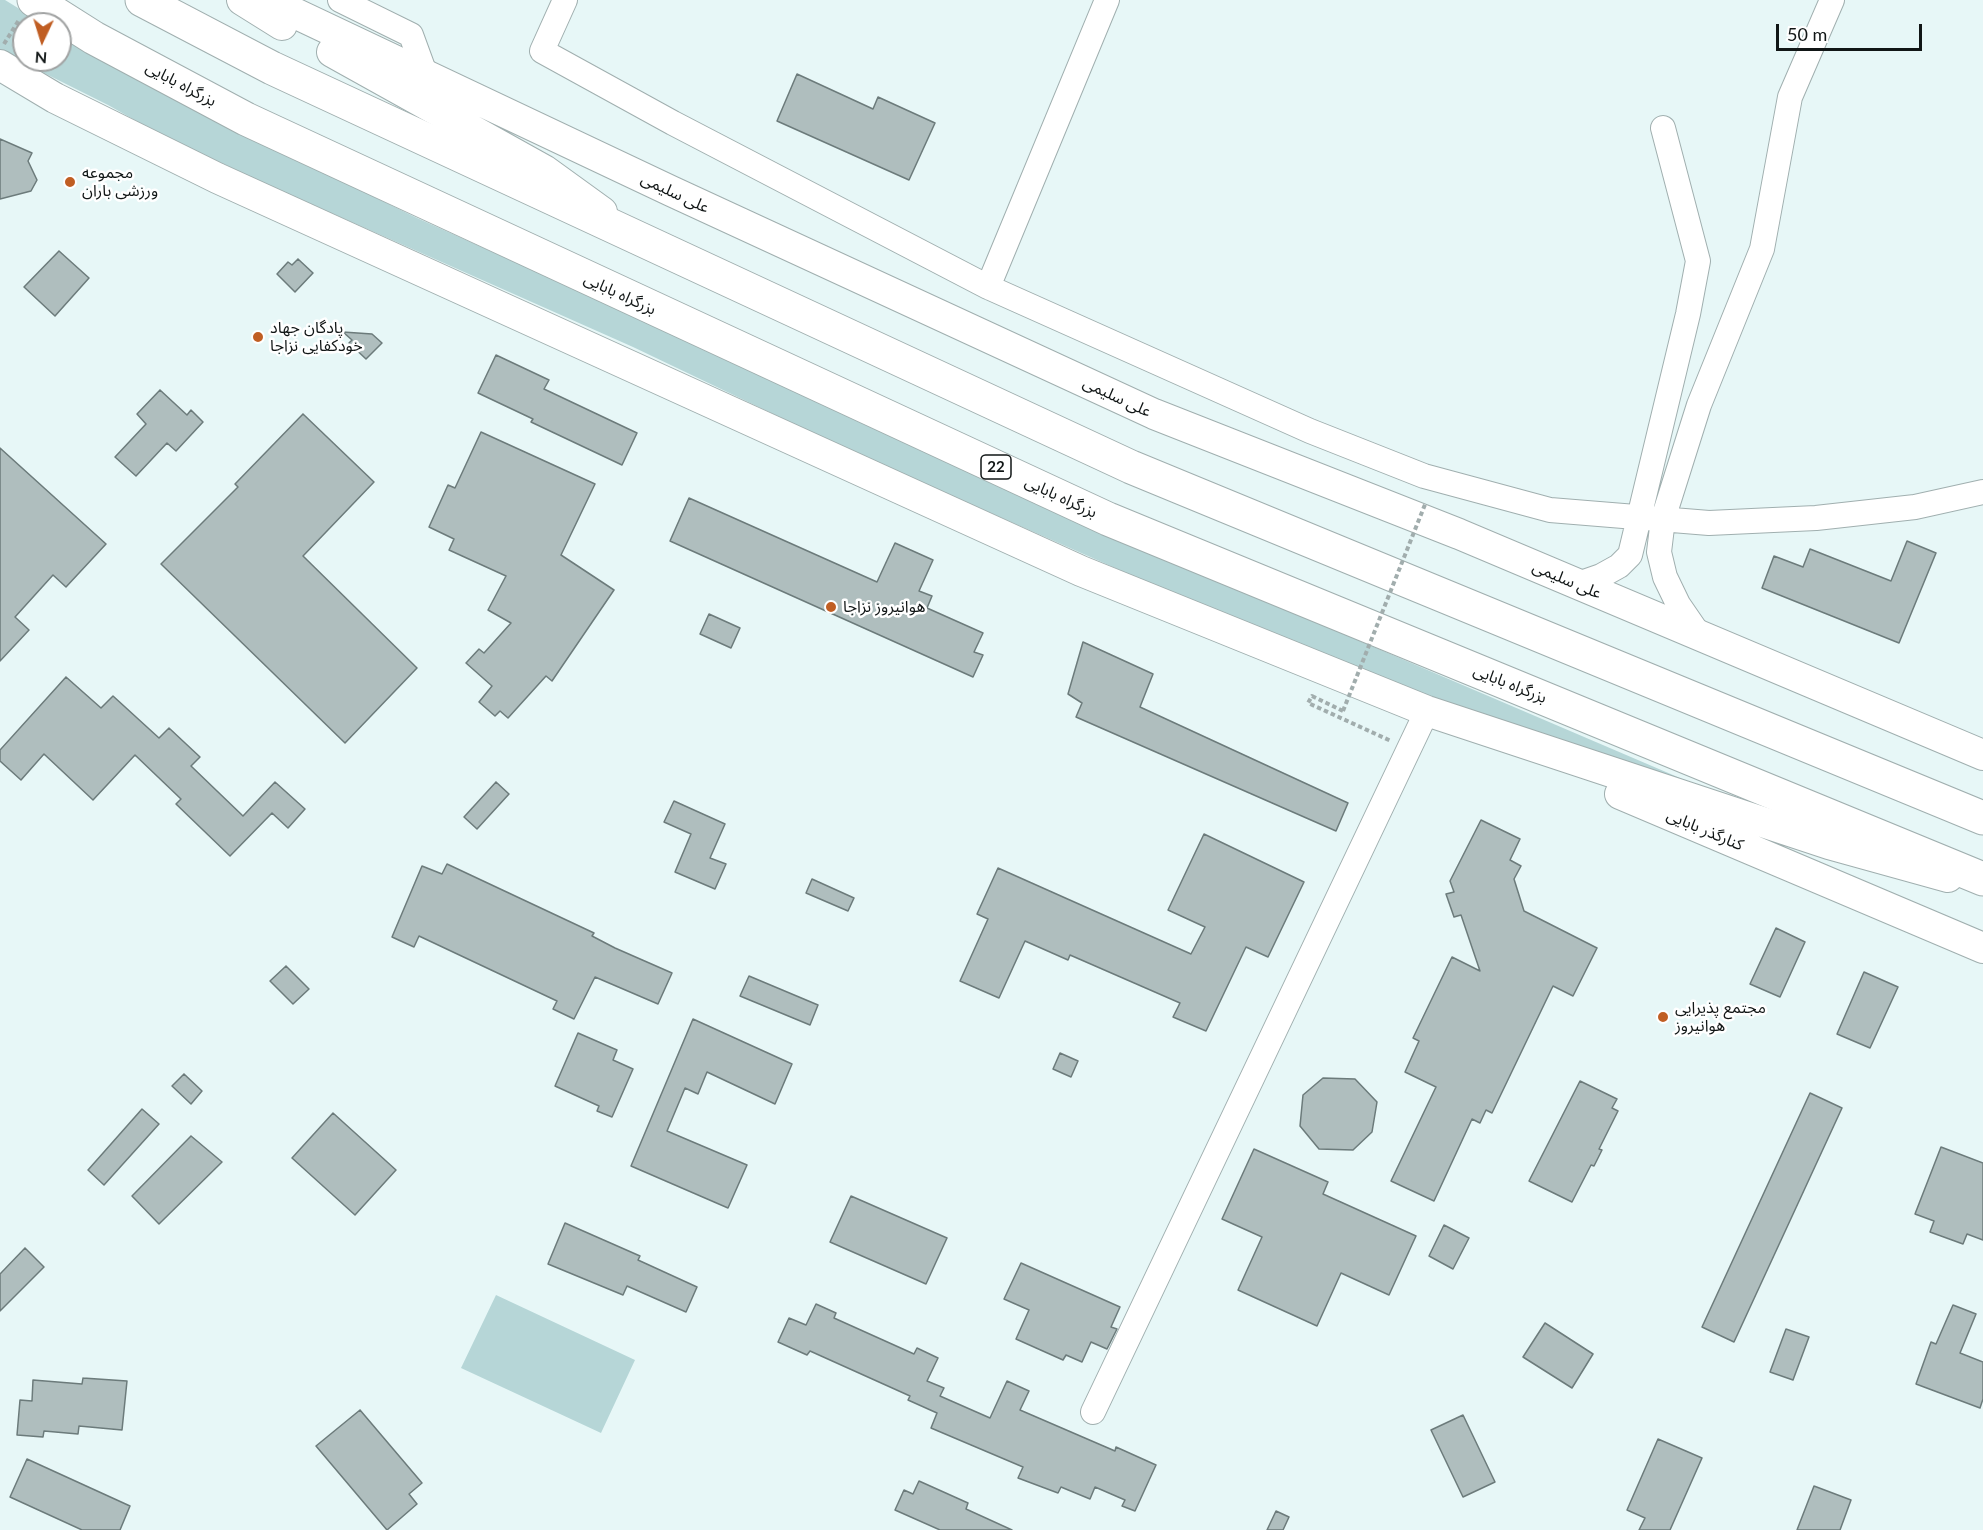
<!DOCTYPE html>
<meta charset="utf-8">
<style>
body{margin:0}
#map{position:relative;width:1983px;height:1530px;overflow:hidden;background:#e7f7f7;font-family:Lato,sans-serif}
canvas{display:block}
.north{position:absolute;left:12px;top:12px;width:60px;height:60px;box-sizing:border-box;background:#fff;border:2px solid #a0a2a2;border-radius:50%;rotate:184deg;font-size:16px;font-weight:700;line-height:24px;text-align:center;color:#111616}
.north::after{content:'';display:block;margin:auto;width:21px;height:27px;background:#c05e23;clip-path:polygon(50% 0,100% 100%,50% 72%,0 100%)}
.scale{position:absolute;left:1776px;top:24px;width:146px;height:27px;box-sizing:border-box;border:3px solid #111616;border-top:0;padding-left:8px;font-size:18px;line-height:21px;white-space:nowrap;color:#111616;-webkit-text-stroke:4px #fff;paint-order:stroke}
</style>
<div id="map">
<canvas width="1983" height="1530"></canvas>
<div class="north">N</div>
<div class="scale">50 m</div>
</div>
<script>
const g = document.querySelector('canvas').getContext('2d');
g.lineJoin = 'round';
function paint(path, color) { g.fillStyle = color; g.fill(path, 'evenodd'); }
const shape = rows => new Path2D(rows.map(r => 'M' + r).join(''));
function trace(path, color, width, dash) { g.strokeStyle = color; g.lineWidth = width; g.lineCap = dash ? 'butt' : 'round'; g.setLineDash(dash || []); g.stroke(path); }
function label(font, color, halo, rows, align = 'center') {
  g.font = font + ' Lato,"Noto Sans Arabic",sans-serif'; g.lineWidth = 5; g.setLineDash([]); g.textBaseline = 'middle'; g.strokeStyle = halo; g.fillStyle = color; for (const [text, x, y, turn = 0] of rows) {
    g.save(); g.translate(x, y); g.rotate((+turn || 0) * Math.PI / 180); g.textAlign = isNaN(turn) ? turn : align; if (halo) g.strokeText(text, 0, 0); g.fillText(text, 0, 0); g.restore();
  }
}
paint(shape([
 [0,0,5,0,44,24,24,24,24,60,60,60,60,33,203,113,417,218,1271,603,1708,790,1507,732,1174,594,855,453,633,347,266,184,156,132,108,105,0,51],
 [496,1295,635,1360,601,1433,461,1368]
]), '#b6d6d7');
const building = shape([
 [797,74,873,109,878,97,935,123,909,180,777,121,797,74],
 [0,139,32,153,28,161,37,180,31,191,0,199,0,139],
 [59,251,89,278,55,316,24,287,59,251],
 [298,259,313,273,295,292,277,274,288,262,292,265,298,259],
 [343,332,372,334,382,343,366,359,349,343,352,340,343,332],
 [496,355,549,380,544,389,637,433,622,465,531,422,533,419,478,393,496,355],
 [160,390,187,415,191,410,203,422,176,451,167,443,136,476,115,457,146,424,137,414,160,390],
 [303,414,374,482,303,556,417,668,345,743,161,564,238,487,235,484,303,414],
 [481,432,595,484,561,555,614,590,552,681,546,676,508,718,500,711,495,716,479,702,492,686,466,663,479,649,484,653,511,623,488,610,506,576,449,550,454,539,429,527,448,485,455,488,481,432],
 [0,448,106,544,66,587,53,575,15,617,29,630,0,661,0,448],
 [689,498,877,582,895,543,933,560,919,591,932,596,927,608,983,633,974,652,983,655,973,677,670,541,689,498],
 [1907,541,1936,553,1899,643,1762,588,1774,556,1803,567,1810,549,1891,581,1907,541],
 [709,614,740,628,731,648,700,634,709,614],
 [1083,642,1153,674,1140,707,1348,803,1336,831,1076,717,1082,703,1068,694,1083,642],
 [66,677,101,708,113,696,159,738,169,728,200,757,191,766,243,816,275,782,305,809,288,828,272,813,230,856,176,804,181,799,135,755,93,800,44,754,21,780,0,761,0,750,66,677],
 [496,782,509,794,477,829,464,817,496,782],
 [674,801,725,824,710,858,726,864,715,889,675,872,691,834,664,822,674,801],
 [1481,820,1520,839,1510,860,1521,866,1514,879,1524,911,1597,948,1573,996,1553,986,1492,1113,1486,1110,1480,1123,1472,1119,1434,1201,1391,1181,1436,1087,1405,1072,1419,1041,1413,1038,1452,957,1480,971,1461,915,1454,917,1446,894,1454,892,1450,881,1481,820],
 [1204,834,1304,882,1268,957,1246,947,1206,1031,1173,1017,1180,1003,1070,955,1068,960,1025,941,999,998,960,981,988,919,977,914,998,868,1191,954,1205,927,1168,910,1204,834],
 [447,864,594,933,592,936,615,948,672,973,658,1004,595,977,574,1019,553,1009,557,1001,419,936,414,947,392,937,422,866,442,874,447,864],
 [812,879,854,898,848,911,806,893,812,879],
 [1776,928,1805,942,1780,997,1750,984,1776,928],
 [286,966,309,989,293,1004,270,981,286,966],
 [1864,972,1898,987,1870,1048,1837,1034,1864,972],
 [749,976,818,1005,810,1025,740,996,749,976],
 [693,1019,792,1064,775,1104,707,1072,698,1094,685,1088,667,1131,747,1165,728,1208,631,1166,693,1019],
 [578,1033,617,1050,613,1060,633,1069,612,1117,597,1111,599,1106,555,1086,578,1033],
 [1060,1053,1078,1061,1071,1077,1053,1069,1060,1053],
 [184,1074,202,1091,191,1104,172,1086,184,1074],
 [1323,1078,1355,1079,1377,1102,1372,1132,1353,1150,1319,1149,1300,1126,1303,1095,1323,1078],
 [1580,1081,1617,1099,1612,1108,1618,1111,1599,1149,1602,1150,1594,1166,1591,1165,1572,1202,1529,1181,1580,1081],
 [1810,1093,1842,1108,1734,1342,1702,1327,1810,1093],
 [142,1109,159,1124,104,1185,88,1170,142,1109],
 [333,1113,396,1170,355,1215,292,1158,333,1113],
 [191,1136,222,1162,159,1224,132,1196,191,1136],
 [1941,1147,1983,1163,1983,1240,1967,1234,1963,1244,1930,1232,1934,1221,1915,1214,1941,1147],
 [1254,1149,1328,1182,1323,1194,1416,1236,1389,1295,1341,1273,1317,1326,1238,1290,1262,1237,1222,1219,1254,1149],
 [851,1196,947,1238,926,1284,830,1242,851,1196],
 [565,1223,640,1256,638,1260,697,1287,686,1312,627,1286,623,1295,548,1264,565,1223],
 [1444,1225,1469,1238,1453,1269,1429,1256,1444,1225],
 [25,1248,44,1267,0,1311,0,1274,25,1248],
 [1021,1263,1120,1307,1111,1327,1117,1329,1107,1349,1091,1342,1082,1362,1066,1355,1063,1360,1016,1339,1029,1310,1004,1299,1021,1263],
 [816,1304,836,1313,834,1318,914,1354,917,1348,938,1358,927,1381,944,1388,940,1396,990,1418,1007,1381,1029,1391,1020,1410,1115,1451,1116,1447,1156,1465,1135,1511,1122,1506,1125,1500,1095,1487,1090,1499,1061,1487,1058,1493,1018,1478,1023,1467,931,1428,937,1413,908,1400,910,1396,810,1351,807,1355,778,1342,789,1318,806,1325,816,1304],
 [1953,1305,1976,1314,1960,1353,1983,1362,1983,1399,1980,1408,1916,1384,1931,1342,1936,1344,1953,1305],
 [1545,1323,1593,1354,1572,1388,1523,1357,1545,1323],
 [1786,1329,1809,1337,1793,1380,1770,1372,1786,1329],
 [83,1378,127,1381,122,1430,79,1426,78,1434,44,1431,43,1437,17,1435,20,1400,32,1401,33,1380,82,1384,83,1378],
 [360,1410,422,1483,409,1494,417,1504,387,1530,316,1446,360,1410],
 [1463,1415,1495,1482,1463,1497,1431,1430,1463,1415],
 [1658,1439,1702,1458,1670,1530,1639,1530,1645,1518,1627,1510,1658,1439],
 [27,1459,130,1506,120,1530,82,1530,10,1497,27,1459],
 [919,1481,968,1503,966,1509,1012,1530,940,1530,895,1510,904,1490,913,1494,919,1481],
 [1814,1486,1851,1500,1840,1530,1797,1530,1814,1486],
 [1276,1511,1289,1517,1283,1530,1267,1530,1276,1511]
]);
paint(building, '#afbebe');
trace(building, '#6c7b7b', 1.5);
const minor = shape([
 [340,0,411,35,426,76],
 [565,0,542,51,673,123,988,287],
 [1107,0,988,287,1310,431,1424,476,1550,510,1709,523,1816,518,1915,507,1983,492],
 [1578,584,1601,576,1619,566,1630,555,1688,314,1698,261,1663,128],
 [1700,636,1678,604,1665,577,1659,552,1663,519,1699,405,1762,249,1790,97,1832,0],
 [1093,1412,1427,711]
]);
const major = shape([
 [242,0,282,25],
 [267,0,671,191,1154,414,1459,534,1983,755],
 [332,52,544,170,602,212],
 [0,65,55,98,217,178,1081,571,1427,711,1829,844,1948,877],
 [1620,794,1983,948]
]);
const highway = shape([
 [34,0,94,38,246,119,1108,519,1983,879],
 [142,0,272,68,1131,467,1983,818]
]);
trace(minor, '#a0afaf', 26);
trace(major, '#a0afaf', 32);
trace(highway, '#a0afaf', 35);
trace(shape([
 [4,44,19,20],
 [1343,711,1312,696,1308,703,1391,741]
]), '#a1adad', 4, [4.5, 3]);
trace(minor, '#fff', 24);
trace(major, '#fff', 30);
trace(highway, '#fff', 33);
trace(shape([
 [1343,711,1426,502]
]), '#a1adad', 4, [4.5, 3]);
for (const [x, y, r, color] of [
 [70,182,6,"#c05e23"],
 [258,337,6,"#c05e23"],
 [831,607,6,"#c05e23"],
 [1663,1017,6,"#c05e23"]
]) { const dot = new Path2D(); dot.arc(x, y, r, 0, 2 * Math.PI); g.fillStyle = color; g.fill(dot); trace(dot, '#fff', 2); }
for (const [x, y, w] of [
 [996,467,30]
]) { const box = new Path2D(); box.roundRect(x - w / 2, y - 12, w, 24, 4.5); g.fillStyle = '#fff'; g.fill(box); trace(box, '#111616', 1.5); }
label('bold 15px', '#111616', null, [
 ["22",996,467]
]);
label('16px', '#111616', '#fff', [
 ["بزرگراه بابایی",181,84,28],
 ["علی سلیمی",675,193,25],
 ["بزرگراه بابایی",620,294,25],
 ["علی سلیمی",1117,397,25],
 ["بزرگراه بابایی",1061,497,25],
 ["علی سلیمی",1567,580,23],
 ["بزرگراه بابایی",1510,684,22],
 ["کنارگذر بابایی",1705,830,23]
]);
label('16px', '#111616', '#fff', [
 ["مجموعه",82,173],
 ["ورزشی باران",82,191],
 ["پادگان جهاد",270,328],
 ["خودکفایی نزاجا",270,346],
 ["هوانیروز نزاجا",843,607],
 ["مجتمع پذیرایی",1675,1008],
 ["هوانیروز",1675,1026]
], 'left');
</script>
